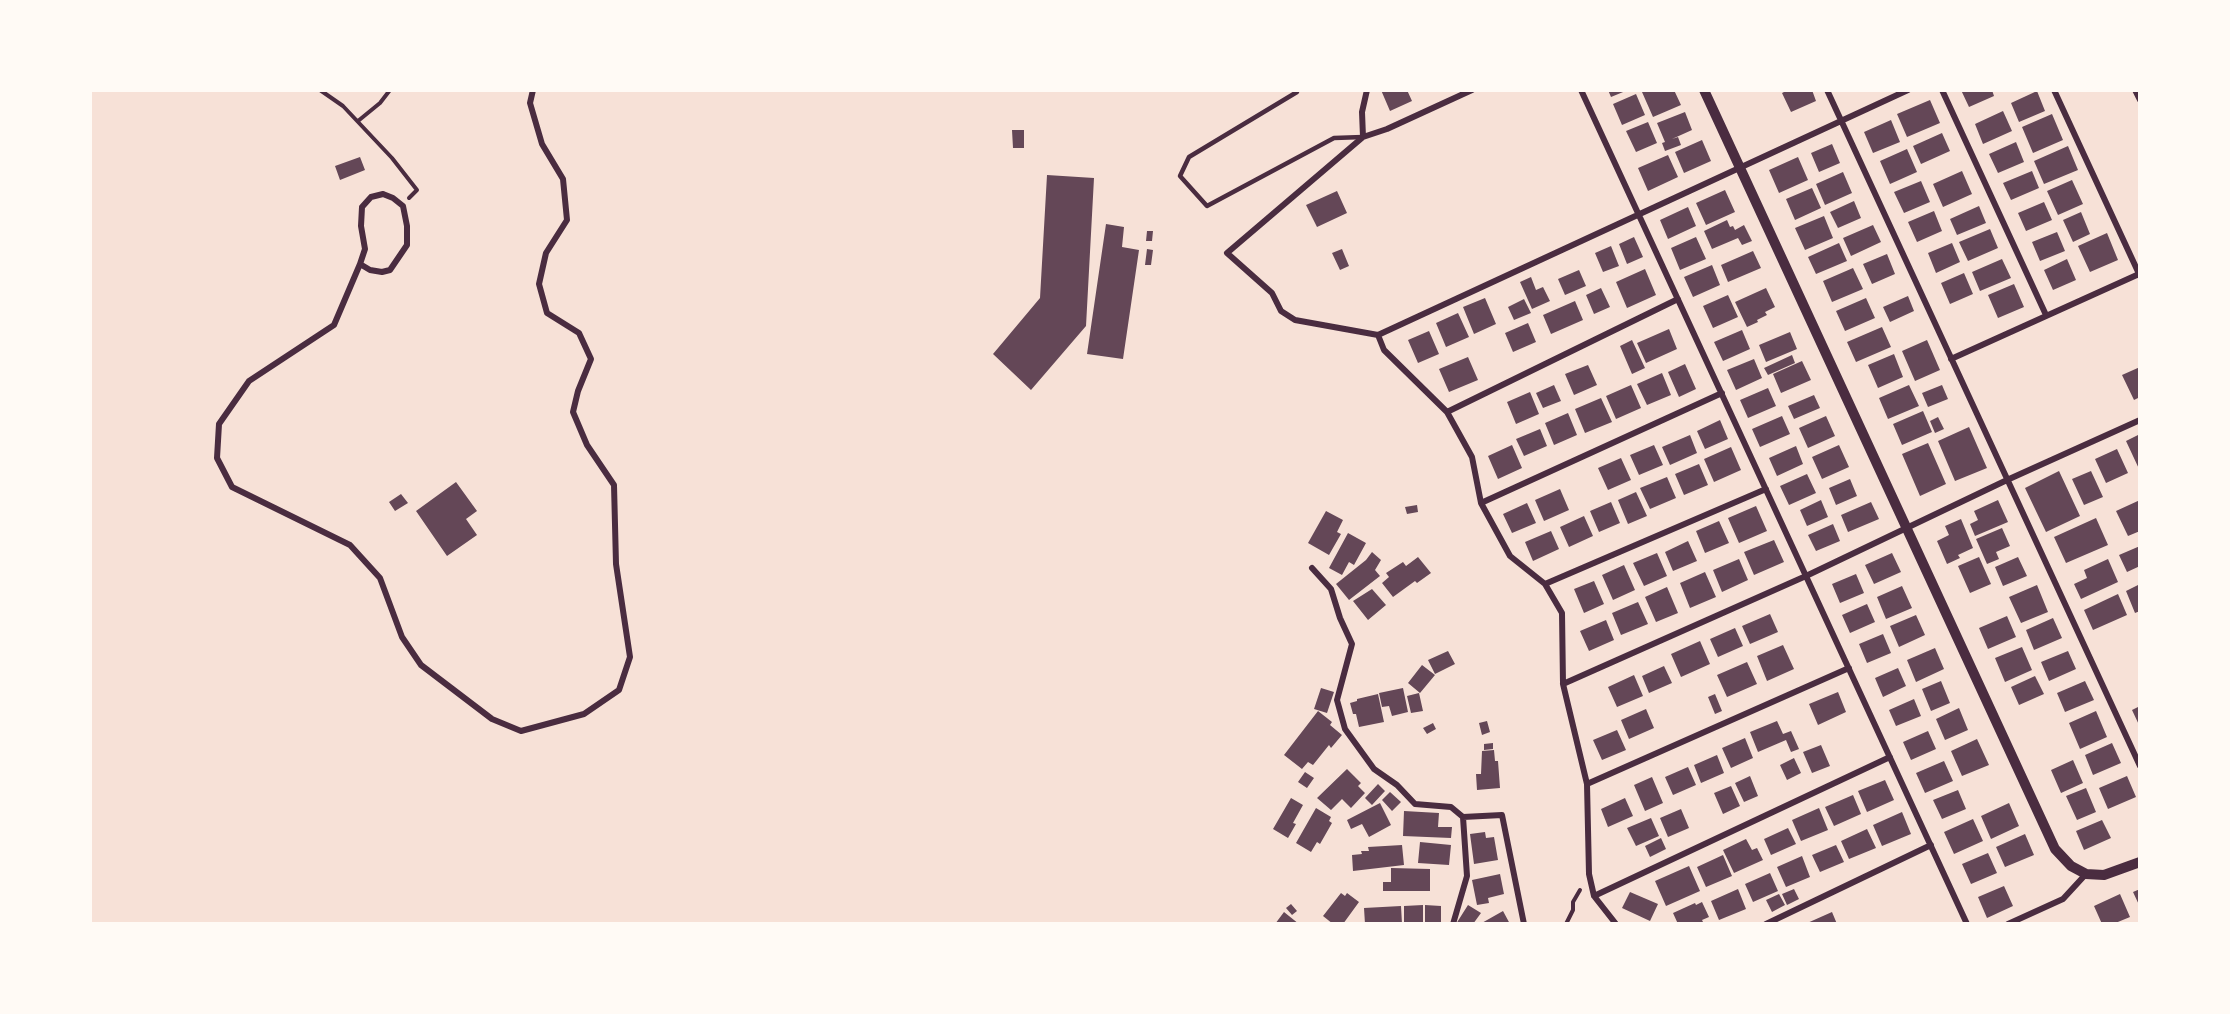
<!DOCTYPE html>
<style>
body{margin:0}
#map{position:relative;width:2230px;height:1014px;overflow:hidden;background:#f7e1d7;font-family:Georgia,serif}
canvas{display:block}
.frame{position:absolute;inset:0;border:92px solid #fffaf5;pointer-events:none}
</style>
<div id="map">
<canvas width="2230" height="1014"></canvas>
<div class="frame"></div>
</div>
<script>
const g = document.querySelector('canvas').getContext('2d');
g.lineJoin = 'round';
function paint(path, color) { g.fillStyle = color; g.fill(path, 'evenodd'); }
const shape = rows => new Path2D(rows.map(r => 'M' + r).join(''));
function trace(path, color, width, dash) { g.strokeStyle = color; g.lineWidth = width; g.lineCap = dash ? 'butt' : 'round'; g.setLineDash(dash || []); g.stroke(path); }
paint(shape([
 [1381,90,1407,90,1412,101,1390,111],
 [1608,90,1628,90,1611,97],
 [1648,90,1674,90,1681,105,1653,117,1642,92],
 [1788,90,1812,90,1816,101,1791,112,1782,93],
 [1961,90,1992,90,1994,96,1969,107],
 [2037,91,2045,111,2019,122,2011,103],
 [1636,94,1645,115,1622,125,1613,104],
 [1930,100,1940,123,1907,137,1897,114],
 [2003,111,2012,131,1983,144,1975,124],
 [1685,112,1692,130,1672,139,1678,137,1681,145,1665,151,1662,143,1665,142,1657,123],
 [2052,114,2063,140,2033,153,2022,127],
 [1891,120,1900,142,1873,153,1864,132],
 [1648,122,1657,143,1636,152,1626,131],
 [1012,130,1024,130,1024,148,1013,148],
 [1942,133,1950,151,1921,164,1913,146],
 [1702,140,1711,161,1684,173,1675,152],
 [2016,142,2024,162,1998,173,1989,154],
 [1832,144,1840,163,1819,172,1811,153],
 [2068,146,2078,170,2044,184,2034,161],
 [1907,149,1917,172,1890,184,1880,161],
 [1668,155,1678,177,1648,191,1638,168],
 [360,157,365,170,340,180,335,166],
 [1798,157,1808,180,1779,193,1769,170],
 [1962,171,1972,194,1943,207,1933,184],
 [2032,171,2039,188,2011,200,2003,183],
 [1843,172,1852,193,1825,205,1816,184],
 [1047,175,1094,178,1086,326,1031,390,993,354,1040,298],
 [2072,180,2083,204,2058,215,2047,191],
 [1921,181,1930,202,1904,213,1894,192],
 [1812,188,1821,208,1795,220,1786,199],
 [1725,190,1735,212,1706,225,1696,203],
 [1337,191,1347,213,1317,227,1306,205],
 [1854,201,1861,218,1838,228,1830,212],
 [2044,202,2052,220,2026,231,2018,213],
 [1979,206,1986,223,1957,235,1950,219],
 [1688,207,1696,226,1668,239,1660,220],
 [1934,211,1942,231,1917,242,1908,222],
 [2081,212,2090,234,2073,242,2063,220],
 [1824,216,1833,238,1805,250,1795,228],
 [1727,220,1730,227,1733,226,1735,230,1744,225,1752,241,1742,245,1738,238,1712,249,1704,231],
 [1106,224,1124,227,1122,247,1139,250,1123,359,1087,354],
 [1873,225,1881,242,1851,256,1843,238],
 [1990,229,1998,248,1968,261,1959,242],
 [1147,231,1153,231,1152,241,1146,241],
 [2057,232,2065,251,2040,261,2032,242],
 [2107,233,2118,260,2090,272,2078,246],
 [1634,237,1643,257,1627,264,1619,244],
 [1696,237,1706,259,1680,270,1671,248],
 [1839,243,1847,261,1816,274,1808,257],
 [1952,243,1960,262,1936,273,1928,253],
 [1611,246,1619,266,1603,272,1595,253],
 [1147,249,1153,250,1151,265,1145,265],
 [1342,249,1349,266,1340,270,1332,253],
 [1753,251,1761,268,1728,282,1721,265],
 [1887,254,1895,274,1872,284,1863,264],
 [2002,259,2011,278,1980,291,1972,272],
 [2067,259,2076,280,2053,290,2044,270],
 [1712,265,1720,285,1693,297,1684,277],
 [1853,268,1863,289,1832,302,1823,281],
 [1645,269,1656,295,1627,308,1616,282],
 [1579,270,1586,286,1565,295,1558,279],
 [1964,273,1973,294,1950,304,1941,283],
 [1531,277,1536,290,1543,287,1550,301,1532,309,1520,282],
 [2014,284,2024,307,1998,318,1988,295],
 [1601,288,1610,307,1594,314,1586,295],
 [1766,288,1775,307,1765,312,1767,315,1757,320,1758,322,1747,327,1735,302],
 [1728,295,1738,317,1713,328,1703,306],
 [1908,296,1914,311,1890,322,1883,307],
 [1485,298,1496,324,1474,334,1463,307],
 [1866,298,1875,318,1845,331,1836,311],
 [1524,299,1531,313,1514,320,1508,307],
 [1575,301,1583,320,1551,334,1543,315],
 [1458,313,1469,337,1446,347,1436,323],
 [1528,323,1536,342,1513,352,1505,333],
 [1882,327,1891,347,1856,362,1847,342],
 [1669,329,1677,349,1646,363,1637,343],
 [1742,330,1750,349,1723,361,1714,342],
 [1429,331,1439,354,1418,363,1408,340],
 [1790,332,1797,349,1766,362,1759,345],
 [1632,340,1645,368,1632,374,1620,346],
 [1927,340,1940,370,1915,381,1902,351],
 [1894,354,1903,377,1878,388,1868,365],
 [1792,355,1795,363,1768,375,1764,368],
 [1468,357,1478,380,1449,392,1439,369],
 [1754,359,1762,378,1736,390,1727,370],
 [1802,361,1811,380,1781,393,1773,374],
 [1685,364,1696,389,1679,397,1668,372],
 [1588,365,1597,385,1574,395,1565,374],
 [2140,367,2140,397,2134,400,2122,375],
 [1662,373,1671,395,1647,405,1637,384],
 [1554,385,1561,401,1543,408,1536,393],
 [1631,385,1641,408,1616,419,1606,396],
 [1909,385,1919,406,1888,419,1879,398],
 [1942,385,1948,399,1928,407,1922,393],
 [1768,388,1776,406,1748,418,1740,400],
 [1530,392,1539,414,1516,424,1507,402],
 [1814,395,1820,408,1794,419,1788,406],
 [1601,398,1612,422,1585,433,1575,409],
 [1923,411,1932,432,1902,445,1893,424],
 [1568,413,1577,435,1554,445,1545,423],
 [1782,416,1790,434,1760,447,1752,429],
 [1826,416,1835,436,1808,448,1799,428],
 [1938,417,1944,429,1935,433,1930,421],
 [1720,420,1728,439,1705,449,1697,431],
 [1969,427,1987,468,1955,481,1938,441],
 [1540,429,1547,446,1524,456,1516,439],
 [2140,434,2140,471,2126,441],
 [1690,435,1697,453,1670,465,1662,447],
 [1928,443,1946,484,1920,496,1902,454],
 [1512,445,1522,468,1498,479,1488,456],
 [1654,445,1663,465,1639,475,1630,455],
 [1839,445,1849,467,1822,479,1812,457],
 [1796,446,1803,464,1777,476,1769,458],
 [1731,447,1741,470,1714,482,1704,459],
 [2117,449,2128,473,2106,483,2095,459],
 [1621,458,1631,480,1608,490,1598,468],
 [1699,464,1708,485,1684,495,1675,474],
 [2059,471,2080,516,2046,532,2025,488],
 [2091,471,2103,497,2084,505,2072,479],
 [1807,474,1816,493,1789,505,1780,486],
 [1667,477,1676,498,1650,509,1640,488],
 [1850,479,1857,496,1836,505,1829,488],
 [456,482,477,511,466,519,477,535,447,556,416,511],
 [1560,489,1569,510,1544,521,1535,500],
 [1636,492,1647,516,1628,524,1618,500],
 [401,494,408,503,395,511,389,502],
 [1821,500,1828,517,1807,526,1800,510],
 [1998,500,2008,522,1975,536,1970,524,1978,520,1974,511],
 [2140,500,2140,531,2128,536,2116,511],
 [1611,502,1620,523,1599,532,1590,511],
 [1871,502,1879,519,1848,532,1841,515],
 [1527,503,1536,523,1512,533,1503,514],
 [1417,505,1418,512,1407,514,1405,507],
 [1756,506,1767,531,1739,543,1728,518],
 [1326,511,1343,520,1337,532,1341,534,1329,555,1308,543],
 [1584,516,1593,536,1569,547,1560,527],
 [2096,518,2108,545,2066,563,2054,537],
 [1961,519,1973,548,1958,555,1960,558,1947,564,1937,541,1949,535,1945,526],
 [1719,521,1729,543,1705,553,1696,531],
 [1833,524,1840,541,1816,551,1808,535],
 [2002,528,2010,546,1996,552,1999,559,1987,564,1976,539],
 [1551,531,1559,549,1533,561,1525,542],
 [1348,533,1366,543,1354,565,1349,562,1342,575,1329,568],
 [1774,540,1784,562,1754,575,1744,552],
 [1688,541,1697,561,1673,571,1665,552],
 [2140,546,2140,566,2127,572,2119,555],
 [1372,552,1381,560,1375,570,1380,576,1349,600,1336,584,1366,560],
 [1657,553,1667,576,1644,586,1633,563],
 [1892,553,1901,572,1874,584,1865,565],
 [1418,557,1431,573,1417,583,1415,581,1393,597,1382,583,1389,577,1386,573,1403,562,1406,566],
 [1979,557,1991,584,1970,593,1958,566],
 [2018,557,2027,576,2003,586,1995,567],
 [1739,559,1748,580,1722,592,1713,570],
 [2108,559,2118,582,2081,599,2074,584,2087,578,2084,570],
 [1624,565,1635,590,1613,600,1602,575],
 [1705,572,1716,597,1690,608,1680,583],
 [1856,574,1864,593,1840,603,1832,584],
 [1594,581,1604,604,1584,613,1574,589],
 [2140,584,2140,611,2135,613,2126,591],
 [2037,585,2048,612,2021,623,2009,597],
 [1902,586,1912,608,1886,619,1877,597],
 [1667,587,1678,613,1656,622,1645,597],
 [1372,589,1386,605,1368,620,1353,601],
 [2118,594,2127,615,2093,630,2084,610],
 [1638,602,1648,624,1621,635,1612,613],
 [1867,604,1875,622,1850,633,1842,615],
 [1770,614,1778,632,1750,644,1742,626],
 [1916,615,1925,635,1899,647,1890,626],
 [2007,616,2016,637,1988,649,1979,628],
 [2053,618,2062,638,2034,650,2026,630],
 [1606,620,1614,640,1589,651,1580,631],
 [1735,628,1743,646,1718,657,1710,639],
 [1883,634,1891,653,1867,663,1859,644],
 [1700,641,1710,664,1681,677,1671,654],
 [1783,645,1794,669,1767,681,1757,656],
 [2022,647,2032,670,2005,682,1995,658],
 [1935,648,1944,669,1916,682,1907,660],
 [1448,651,1455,664,1435,674,1428,660],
 [2068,651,2076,669,2049,681,2041,662],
 [1747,662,1757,684,1727,697,1717,675],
 [1422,665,1435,675,1420,693,1408,683],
 [1664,666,1672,683,1649,693,1642,676],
 [1898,668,1906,686,1883,697,1875,678],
 [1634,675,1643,696,1617,707,1608,687],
 [2035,676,2044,694,2019,705,2011,687],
 [1941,681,1950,703,1931,711,1922,689],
 [2085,681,2094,700,2065,712,2057,693],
 [1321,688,1334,692,1327,713,1314,709],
 [1403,688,1408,712,1392,716,1389,706,1382,707,1379,693],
 [1838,692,1846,712,1818,725,1809,704],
 [1419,693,1423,711,1411,713,1407,696],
 [1378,694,1384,722,1359,727,1356,714,1353,714,1350,703,1357,701,1357,699],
 [1715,694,1722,711,1715,714,1708,697],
 [1914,699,1921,716,1896,726,1889,710],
 [2140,706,2140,727,2132,710],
 [1959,708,1968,730,1945,740,1936,719],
 [1646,709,1654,728,1629,739,1621,720],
 [1318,711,1332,722,1330,725,1342,735,1331,748,1329,745,1313,765,1308,762,1302,769,1284,755],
 [2096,711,2107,737,2080,749,2069,723],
 [1487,721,1490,732,1482,735,1479,723],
 [1777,721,1783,734,1791,731,1799,749,1791,752,1786,740,1758,752,1750,732],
 [1433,723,1436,729,1427,734,1423,728],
 [1617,730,1626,750,1602,760,1593,740],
 [1928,731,1936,749,1911,760,1903,742],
 [1745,738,1753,758,1731,768,1722,748],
 [1977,739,1989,765,1962,776,1951,751],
 [1493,743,1493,749,1484,750,1484,744],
 [2112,743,2121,763,2093,775,2085,755],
 [1821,745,1830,766,1812,773,1803,752],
 [1494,750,1495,761,1498,761,1500,788,1477,790,1476,774,1481,774,1482,751],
 [1717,755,1724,773,1701,783,1694,765],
 [1794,758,1801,773,1787,780,1780,765],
 [2073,760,2083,783,2061,793,2051,770],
 [1944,761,1953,781,1925,793,1916,773],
 [1688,767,1696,785,1673,795,1665,777],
 [1347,769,1361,783,1358,786,1365,793,1351,808,1342,799,1331,810,1317,798],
 [1305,772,1314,778,1307,788,1298,782],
 [1750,776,1758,796,1744,802,1735,783],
 [2127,776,2136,797,2108,809,2099,788],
 [1652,777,1663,803,1645,811,1634,785],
 [1885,780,1894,800,1867,812,1858,791],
 [1378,784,1385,791,1372,805,1365,798],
 [1731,786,1740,806,1723,814,1714,793],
 [2086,788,2096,812,2077,820,2066,796],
 [1958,790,1966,809,1942,819,1933,800],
 [1390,792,1401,802,1392,811,1382,800],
 [1853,795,1861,814,1834,826,1825,807],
 [1291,798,1303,805,1293,823,1296,824,1288,838,1273,829],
 [1625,798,1633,816,1608,827,1601,809],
 [1380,803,1391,825,1369,837,1362,824,1351,829,1347,820],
 [2009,803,2019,826,1991,839,1981,816],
 [1316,808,1331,817,1329,821,1332,823,1320,844,1317,842,1311,852,1296,843],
 [1819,808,1828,830,1801,841,1792,820],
 [1681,809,1689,828,1668,837,1660,818],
 [1404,811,1439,813,1438,827,1452,827,1451,838,1403,836],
 [1902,812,1911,834,1882,846,1873,825],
 [1651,818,1659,836,1636,846,1627,828],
 [1973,819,1983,841,1954,854,1944,832],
 [2102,820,2111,838,2084,850,2076,831],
 [1788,828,1796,844,1771,855,1764,839],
 [1867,829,1876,848,1849,859,1841,841],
 [1485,832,1486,838,1494,837,1498,860,1474,864,1470,834],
 [2025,834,2034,855,2005,867,1996,847],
 [1661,838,1666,849,1650,857,1645,846],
 [1746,839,1752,850,1757,848,1763,860,1734,873,1723,850],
 [1420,842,1451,845,1449,865,1418,863],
 [1402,845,1404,865,1353,871,1352,855,1362,854,1361,851,1369,851,1368,847],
 [1836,845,1844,862,1820,872,1812,855],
 [1988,853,1997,873,1971,884,1962,864],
 [1723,855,1732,876,1706,887,1697,867],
 [1802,856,1810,877,1786,887,1777,867],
 [1689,866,1700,891,1666,906,1655,881],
 [1391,868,1430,869,1430,891,1383,891,1383,882,1391,882],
 [1770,873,1778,891,1753,902,1745,884],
 [1500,874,1504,894,1488,898,1489,903,1477,905,1472,880],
 [2004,886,2013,906,1987,918,1978,897],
 [1738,889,1746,909,1719,920,1711,901],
 [1794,889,1799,899,1787,905,1782,894],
 [2140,889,2140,907,2133,892],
 [1630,892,1658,904,1650,921,1622,908],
 [1341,893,1345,896,1347,893,1359,902,1343,924,1339,922,1333,924,1323,916],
 [1779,894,1785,905,1772,912,1766,900],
 [2120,894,2130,917,2113,924,2102,924,2094,906],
 [1702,902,1709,917,1702,920,1704,924,1678,924,1673,913,1695,903,1696,905],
 [1291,904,1297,911,1292,915,1286,908],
 [1423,905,1423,924,1404,924,1404,906],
 [1425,905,1441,906,1441,924,1425,924],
 [1468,905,1481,913,1473,924,1456,924],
 [1401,906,1402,924,1365,924,1364,908],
 [1503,911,1510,924,1480,924],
 [1284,912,1299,924,1275,924],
 [1832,912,1837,924,1805,924]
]), '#644757');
trace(shape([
 [320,90,343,106,392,158,417,190,409,198],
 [358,121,380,103,390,90],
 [1566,924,1573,910,1573,902,1580,890]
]), '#4a2c40', 4);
trace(shape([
 [1297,90,1297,92,1189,157,1180,176,1207,206,1334,138,1363,137]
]), '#4a2c40', 4.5);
trace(shape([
 [1367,90,1362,112,1363,137,1227,253,1272,293,1281,311,1295,320,1378,335,1384,350,1447,412,1472,457,1481,503,1510,556,1545,584,1562,613,1563,684,1587,784,1589,874,1594,896,1616,924],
 [1581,90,1967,924],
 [1827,90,2140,766],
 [1942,90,2046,315],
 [2054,90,2140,276],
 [2135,90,2140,100],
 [1363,137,1387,129,1472,90],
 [383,194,393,198,403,206,407,226,407,245,390,270,382,272,370,270,360,264,365,249,361,226,362,207,371,197,383,194],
 [360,264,334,325,249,381,219,424,217,458,232,487,350,545,380,578,402,637,421,665,492,719,521,731,584,714,619,690,630,657,616,564,614,485,587,445,573,412,578,391,591,359,579,333,547,313,539,284,546,253,567,220,563,179,542,144,530,103,533,90],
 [1378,335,1908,90],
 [1951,359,2139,274],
 [1447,412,1678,299],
 [1481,503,1722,393],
 [1312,568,1331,589,1340,618,1352,644,1337,700,1345,729,1374,769,1397,785,1415,804,1451,807,1463,817,1467,876,1453,924],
 [1545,584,1766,489],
 [1563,684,1806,576,2007,480,2140,420],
 [1587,784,1849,668],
 [1463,817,1502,815,1524,924],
 [1594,896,1890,757],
 [1766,924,1931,845],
 [2008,924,2063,899,2086,874]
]), '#4a2c40', 6);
trace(shape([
 [1704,90,2055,849,2071,866,2086,874,2104,875,2140,862]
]), '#4a2c40', 10);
</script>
